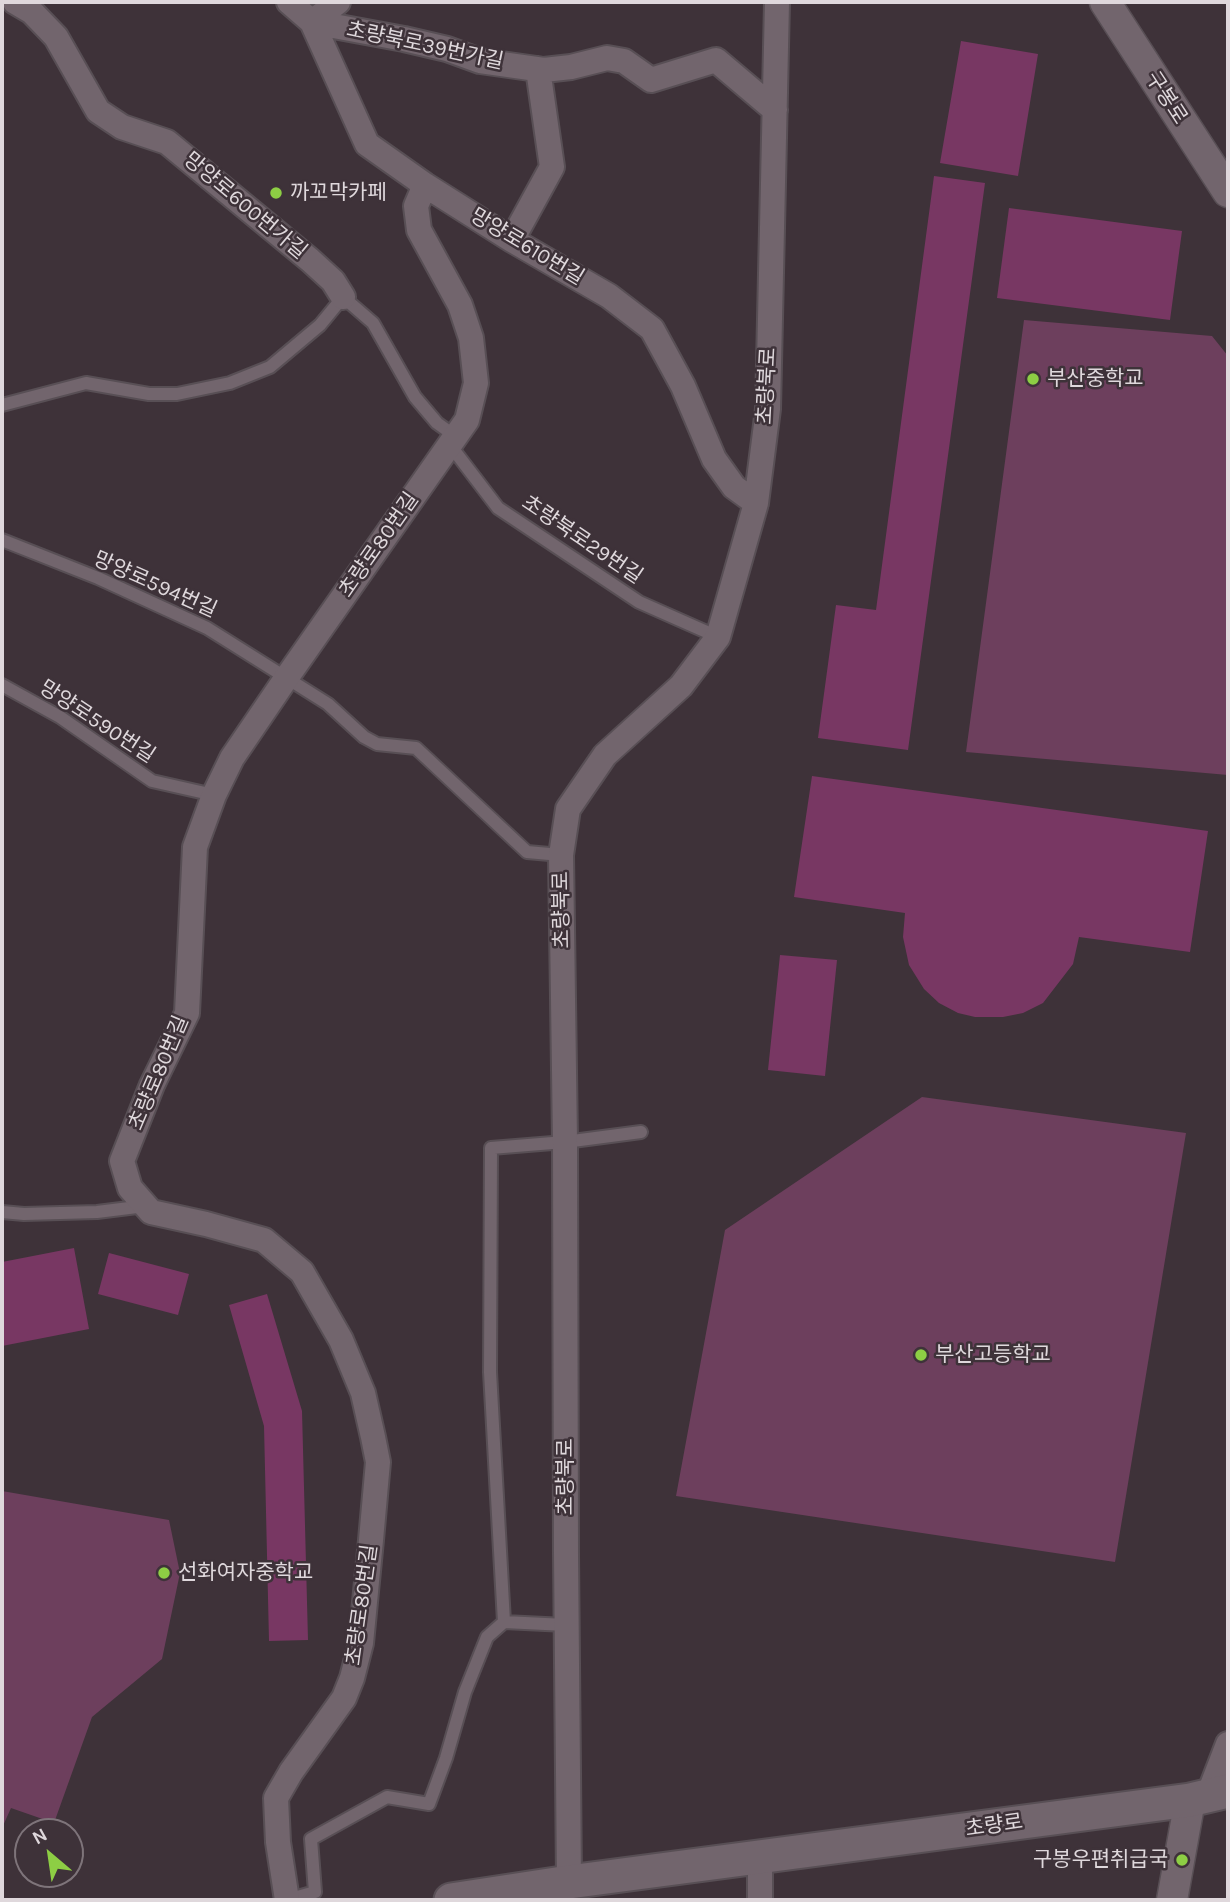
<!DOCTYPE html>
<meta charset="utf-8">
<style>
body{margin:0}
#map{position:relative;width:1230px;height:1902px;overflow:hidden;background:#3e3239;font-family:Karla,sans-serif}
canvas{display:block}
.frame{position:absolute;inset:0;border:4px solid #dfd8dc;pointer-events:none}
.north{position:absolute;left:14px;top:1818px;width:70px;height:70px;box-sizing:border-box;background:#3e3239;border:2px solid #7e747a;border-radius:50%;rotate:331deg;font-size:19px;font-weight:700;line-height:28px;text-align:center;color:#dfd8dc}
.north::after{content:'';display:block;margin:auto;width:24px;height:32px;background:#8dce44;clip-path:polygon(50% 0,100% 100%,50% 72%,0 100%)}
</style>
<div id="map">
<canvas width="1230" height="1902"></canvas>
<div class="frame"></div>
<div class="north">N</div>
</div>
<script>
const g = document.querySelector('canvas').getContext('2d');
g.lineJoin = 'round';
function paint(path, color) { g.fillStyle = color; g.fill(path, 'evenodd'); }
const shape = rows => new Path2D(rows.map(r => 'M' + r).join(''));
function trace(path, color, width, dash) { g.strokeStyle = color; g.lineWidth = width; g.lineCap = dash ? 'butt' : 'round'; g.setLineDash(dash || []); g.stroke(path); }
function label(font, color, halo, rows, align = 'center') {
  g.font = font + ' Karla,"Noto Sans KR",sans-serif'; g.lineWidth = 5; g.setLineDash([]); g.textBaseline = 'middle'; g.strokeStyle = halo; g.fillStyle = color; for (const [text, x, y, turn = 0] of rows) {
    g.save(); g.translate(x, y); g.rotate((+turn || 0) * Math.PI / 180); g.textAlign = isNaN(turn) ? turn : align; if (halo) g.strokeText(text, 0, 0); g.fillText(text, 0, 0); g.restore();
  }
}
paint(shape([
 [1024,320,1212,336,1228,356,1228,775,966,752],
 [922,1097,1186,1133,1115,1562,676,1496,725,1230],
 [2,1491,169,1520,180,1573,162,1659,92,1717,54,1823,11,1808,2,1828]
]), '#6d3f5d');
paint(shape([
 [961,41,1038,54,1018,176,940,163],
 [934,176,985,183,908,750,818,738,836,605,876,610],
 [1009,208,1182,231,1170,320,997,298],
 [812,776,1208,831,1190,952,1079,937,1073,964,1043,1003,1023,1013,1003,1017,975,1017,958,1013,939,1003,924,989,909,965,903,937,905,913,794,897],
 [780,955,837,960,825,1076,768,1070],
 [74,1248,89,1329,2,1346,2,1262],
 [109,1253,189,1274,178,1315,98,1294],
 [267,1294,302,1411,308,1640,269,1641,264,1426,229,1305]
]), '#783763');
const service = shape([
 [2,405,86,383,149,394,177,394,230,383,270,367,320,325,343,297,373,323,415,397,437,423,455,436],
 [450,445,498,508,639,602,718,637],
 [2,540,98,578,207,628,328,704,364,737,377,744,416,748,527,852,561,855],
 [2,685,60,717,152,781,214,795],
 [2,1212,24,1214,97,1212,145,1206],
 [566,1625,504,1622,490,1372,491,1148,565,1142,641,1132],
 [287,1900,315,1892,311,1839,387,1797,429,1804,446,1758,465,1692,487,1637,504,1622]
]);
const minor = shape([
 [15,2,32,12,56,37,98,111,122,127,167,142,310,260,333,281,343,297],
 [289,2,312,22,367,144,425,185,512,240,609,296,652,329,683,386,714,459,734,487,756,503],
 [312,22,404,39,447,49,480,61,544,70,571,67,607,58,624,61,651,80,716,60,775,110],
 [312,22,338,2],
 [512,240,552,167,538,69],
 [1208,1796,1228,1744],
 [569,1882,566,1554,565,1142,561,855,568,809,605,755,681,686,718,637,756,503,768,409,777,2],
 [287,1900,278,1842,276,1798,291,1772,344,1698,352,1678,361,1643,371,1540,378,1462,373,1437,363,1393,341,1340,302,1272,264,1240,206,1224,151,1212,130,1188,122,1161,152,1085,187,1013,195,847,214,795,232,758,287,677,467,420,476,383,471,338,460,305,419,230,416,206,425,185],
 [760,1900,760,1857]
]);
const tertiary = shape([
 [1105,2,1228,192],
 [1172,1900,1190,1800]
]);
const secondary = shape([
 [451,1900,569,1882,1190,1800,1228,1791]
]);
trace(service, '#584f55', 16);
trace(minor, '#584f55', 28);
trace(tertiary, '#584f55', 33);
trace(secondary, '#584f55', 37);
trace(service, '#72656d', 12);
trace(minor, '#72656d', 24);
trace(tertiary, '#72656d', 30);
trace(secondary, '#72656d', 33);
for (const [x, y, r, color] of [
 [276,193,7,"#8dce44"],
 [1033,379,7,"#8dce44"],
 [921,1355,7,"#8dce44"],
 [164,1573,7,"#8dce44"],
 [1182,1860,7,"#8dce44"]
]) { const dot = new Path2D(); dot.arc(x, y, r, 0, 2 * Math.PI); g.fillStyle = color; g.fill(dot); trace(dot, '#3e3239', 2.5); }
label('21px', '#dfd8dc', '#3e3239', [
 ["초량북로39번가길",425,46,12],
 ["구봉로",1166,98,57],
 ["망양로600번가길",245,206,40],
 ["망양로610번길",527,247,31],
 ["초량북로",767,386,-87],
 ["초량북로29번길",582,540,34],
 ["초량로80번길",379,545,-55],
 ["망양로594번길",155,585,24],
 ["망양로590번길",97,722,33],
 ["초량북로",562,910,-91],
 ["초량로80번길",159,1073,-67],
 ["초량북로",566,1477,-90],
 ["초량로80번길",362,1605,-82],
 ["초량로",994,1826,-8]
]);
label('21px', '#dfd8dc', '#3e3239', [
 ["까꼬막카페",290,193],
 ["부산중학교",1047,379],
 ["부산고등학교",935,1355],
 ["선화여자중학교",178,1573],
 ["구봉우편취급국",1168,1860,"right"]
], 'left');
</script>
